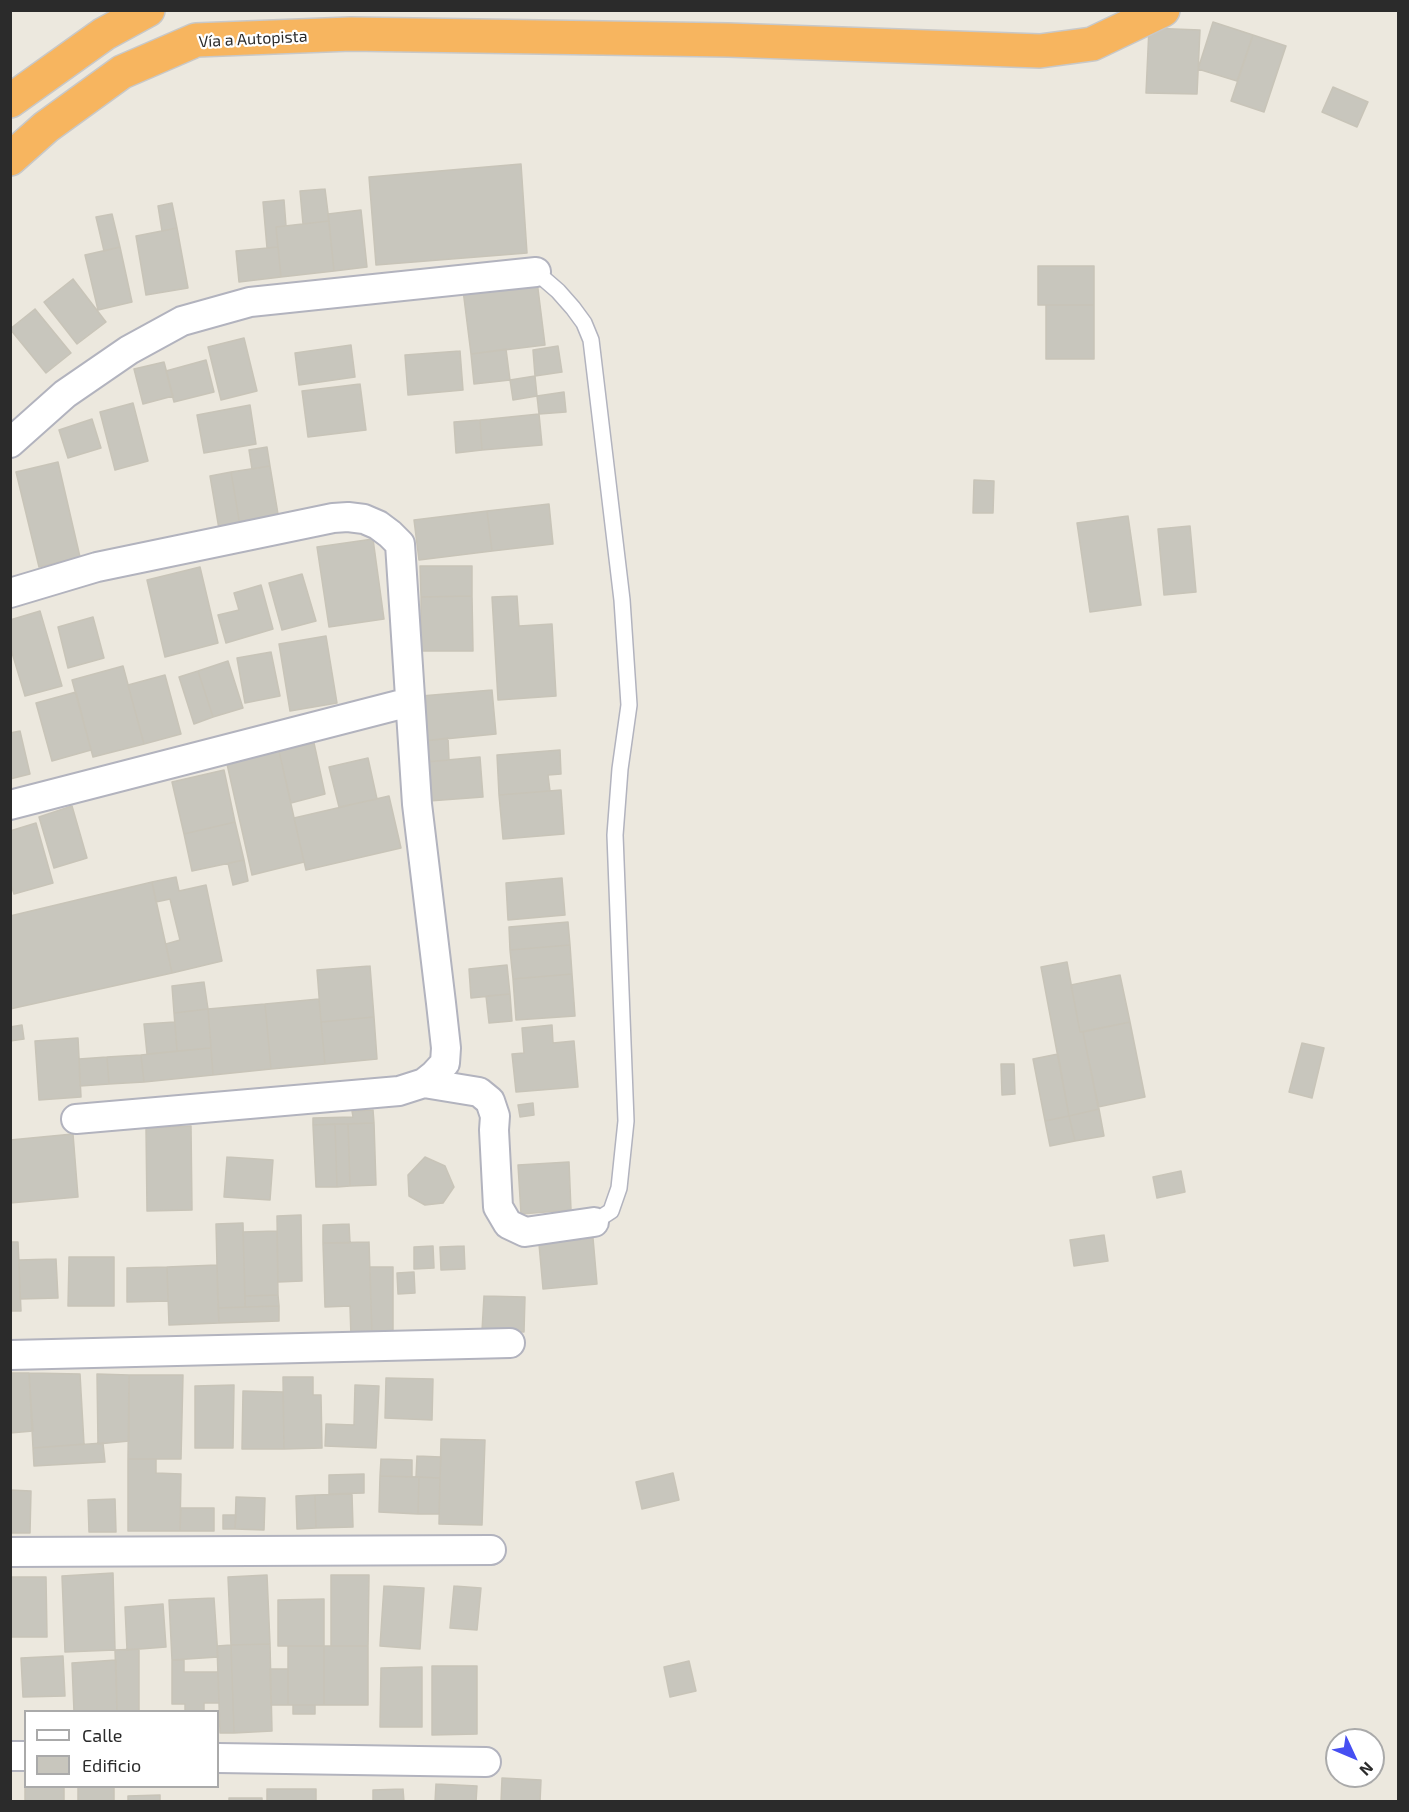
<!DOCTYPE html>
<meta charset="utf-8">
<style>
body{margin:0}
#map{position:relative;width:1409px;height:1812px;overflow:hidden;background:#ece8de;font-family:"Exo 2",sans-serif}
canvas{display:block}
.frame{position:absolute;inset:0;border:12px solid #2b2b2b;pointer-events:none}
.legend{position:absolute;left:24px;top:1710px;width:195px;height:78px;box-sizing:border-box;background:#fff;border:2px solid #aaa;margin:0;padding:8px 10px;list-style:none;font-size:18px;color:#2b2b2b}
.legend li{display:flex;align-items:center;gap:12px;height:30px}
.legend b{width:30px;border:2px solid #aaa}
.north{position:absolute;left:1325px;top:1728px;width:60px;height:60px;box-sizing:border-box;background:#fff;border:2px solid #aaa;border-radius:50%;rotate:134deg;font-size:16px;font-weight:700;line-height:24px;text-align:center;color:#2b2b2b}
.north::after{content:'';display:block;margin:auto;width:21px;height:27px;background:#464ff2;clip-path:polygon(50% 0,100% 100%,50% 72%,0 100%)}
</style>
<div id="map">
<canvas width="1409" height="1812"></canvas>
<div class="frame"></div>
<ul class="legend">
<li><b style="height:8px;background:#fff"></b>Calle</li>
<li><b style="height:16px;background:#c8c6bd"></b>Edificio</li>
</ul>
<div class="north">N</div>
</div>
<script>
const g = document.querySelector('canvas').getContext('2d');
g.lineJoin = 'round';
function paint(path, color) { g.fillStyle = color; g.fill(path, 'evenodd'); }
const shape = rows => new Path2D(rows.map(r => 'M' + r).join(''));
function trace(path, color, width, dash) { g.strokeStyle = color; g.lineWidth = width; g.lineCap = dash ? 'butt' : 'round'; g.setLineDash(dash || []); g.stroke(path); }
function label(font, color, halo, rows, align = 'center') {
  g.font = font + ' "Exo 2",sans-serif'; g.lineWidth = 4.5; g.setLineDash([]); g.textBaseline = 'middle'; g.strokeStyle = halo; g.fillStyle = color; for (const [text, x, y, turn = 0] of rows) {
    g.save(); g.translate(x, y); g.rotate((+turn || 0) * Math.PI / 180); g.textAlign = isNaN(turn) ? turn : align; if (halo) g.strokeText(text, 0, 0); g.fillText(text, 0, 0); g.restore();
  }
}
const building = shape([
 [1213,22,1253,35,1237,81,1198,69,1213,22],
 [1149,28,1200,30,1197,94,1146,93,1149,28],
 [1253,35,1286,46,1264,112,1231,101,1253,35],
 [1333,87,1368,102,1357,127,1322,112,1333,87],
 [521,164,527,253,376,265,369,177,521,164],
 [325,189,329,221,303,224,300,191,325,189],
 [284,200,286,226,276,227,278,247,267,248,263,202,284,200],
 [172,203,177,228,162,231,158,206,172,203],
 [361,210,367,267,334,271,328,214,361,210],
 [112,214,120,247,104,251,96,217,112,214],
 [329,221,334,271,281,277,276,227,329,221],
 [177,228,188,288,146,295,136,236,177,228],
 [120,247,132,302,98,310,85,255,120,247],
 [278,247,281,277,239,282,236,251,278,247],
 [1038,266,1094,266,1094,305,1038,305,1038,266],
 [73,279,106,322,77,344,44,302,73,279],
 [537,281,545,345,471,354,463,290,537,281],
 [1046,305,1094,305,1094,359,1046,359,1046,305],
 [35,309,71,353,46,373,10,329,35,309],
 [244,338,257,391,221,400,208,347,244,338],
 [351,345,355,377,299,385,295,353,351,345],
 [558,346,562,372,535,376,533,350,558,346],
 [506,349,510,380,474,384,471,354,506,349],
 [460,351,463,390,408,395,405,355,460,351],
 [206,360,214,392,174,402,166,371,206,360],
 [164,362,173,396,143,404,134,369,164,362],
 [535,376,537,396,513,400,510,380,535,376],
 [360,384,366,430,308,437,302,391,360,384],
 [564,392,566,412,539,414,537,396,564,392],
 [133,403,148,461,115,470,100,412,133,403],
 [250,405,256,444,204,453,197,415,250,405],
 [539,414,542,445,482,450,480,420,539,414],
 [92,419,101,448,68,458,59,430,92,419],
 [480,420,482,450,456,453,454,422,480,420],
 [267,447,270,466,252,469,249,450,267,447],
 [58,462,80,557,39,567,16,472,58,462],
 [270,466,279,520,240,526,231,472,270,466],
 [231,472,240,526,219,529,210,476,231,472],
 [974,480,994,481,993,513,973,513,974,480],
 [549,504,553,544,492,551,487,511,549,504],
 [487,511,492,551,419,560,414,520,487,511],
 [1128,516,1141,605,1090,612,1077,523,1128,516],
 [1190,526,1196,592,1164,595,1158,529,1190,526],
 [373,539,384,619,329,627,317,547,373,539],
 [420,566,472,566,472,596,421,597,420,566],
 [200,567,218,643,165,657,147,580,200,567],
 [302,574,316,621,282,630,269,583,302,574],
 [261,585,273,629,226,643,218,615,239,610,234,593,261,585],
 [472,596,473,651,421,651,421,597,472,596],
 [517,596,519,626,552,624,556,696,498,700,492,597,517,596],
 [40,611,62,686,25,696,10,646,10,620,40,611],
 [93,617,104,658,68,668,58,627,93,617],
 [326,636,337,703,290,711,279,644,326,636],
 [271,652,280,696,245,703,237,658,271,652],
 [228,661,243,708,213,717,198,671,228,661],
 [123,666,144,744,93,757,72,680,123,666],
 [198,671,213,717,194,724,179,677,198,671],
 [165,675,181,734,144,744,128,685,165,675],
 [492,690,496,734,424,741,421,696,492,690],
 [76,692,91,750,52,761,36,703,76,692],
 [20,731,30,774,10,779,10,733,20,731],
 [448,738,449,760,425,762,424,741,448,738],
 [314,743,325,794,291,803,279,751,314,743],
 [560,750,561,774,548,775,550,791,499,795,497,755,560,750],
 [279,751,304,862,252,875,227,764,279,751],
 [480,757,483,797,429,801,425,762,480,757],
 [368,758,377,799,339,807,329,767,368,758],
 [224,770,235,822,184,834,172,782,224,770],
 [561,790,564,834,503,839,499,795,561,790],
 [389,796,401,848,306,870,294,818,389,796],
 [72,806,87,858,54,868,39,817,72,806],
 [235,822,244,860,192,871,184,834,235,822],
 [36,823,53,883,14,894,10,882,10,831,36,823],
 [244,860,248,881,233,885,228,863,244,860],
 [176,877,179,891,206,885,222,961,172,973,166,944,180,940,170,899,156,902,152,882,176,877],
 [562,878,565,915,508,920,506,883,562,878],
 [152,882,172,973,10,1009,10,916,152,882],
 [568,922,570,945,510,950,509,927,568,922],
 [570,945,572,974,513,979,510,950,570,945],
 [1067,962,1080,1032,1083,1032,1099,1109,1069,1116,1041,967,1067,962],
 [507,965,510,994,471,998,469,969,507,965],
 [370,966,374,1017,321,1022,317,970,370,966],
 [572,974,575,1016,516,1020,513,979,572,974],
 [1120,975,1130,1022,1080,1032,1071,985,1120,975],
 [204,982,208,1009,174,1013,172,986,204,982],
 [510,994,512,1021,489,1023,486,996,510,994],
 [319,999,325,1064,271,1069,265,1004,319,999],
 [265,1004,271,1069,213,1075,208,1009,265,1004],
 [208,1009,211,1048,177,1051,174,1013,208,1009],
 [374,1017,377,1059,325,1064,321,1022,374,1017],
 [175,1022,177,1051,147,1054,144,1024,175,1022],
 [1130,1022,1145,1097,1098,1107,1083,1032,1130,1022],
 [22,1025,24,1039,10,1041,10,1027,22,1025],
 [552,1025,553,1043,574,1041,578,1087,516,1092,512,1054,524,1053,522,1028,552,1025],
 [78,1038,81,1097,39,1100,35,1041,78,1038],
 [1302,1043,1324,1048,1312,1098,1289,1092,1302,1043],
 [211,1048,213,1075,144,1082,141,1055,211,1048],
 [1058,1054,1069,1116,1045,1121,1033,1059,1058,1054],
 [141,1055,144,1082,109,1084,107,1057,141,1055],
 [107,1057,109,1084,80,1086,79,1059,107,1057],
 [1001,1064,1014,1064,1015,1094,1002,1095,1001,1064],
 [533,1103,534,1115,520,1117,518,1105,533,1103],
 [1099,1109,1104,1136,1075,1141,1069,1116,1099,1109],
 [373,1110,374,1123,313,1125,313,1118,353,1117,352,1111,373,1110],
 [1069,1116,1075,1141,1050,1146,1045,1121,1069,1116],
 [374,1123,376,1185,350,1186,348,1124,374,1123],
 [335,1124,348,1124,350,1186,337,1187,335,1124],
 [335,1124,337,1187,316,1187,313,1125,335,1124],
 [191,1126,192,1210,147,1211,146,1128,191,1126],
 [73,1134,78,1197,10,1203,10,1140,73,1134],
 [227,1157,273,1160,270,1200,224,1197,227,1157],
 [425,1157,445,1166,454,1187,443,1203,425,1205,409,1196,408,1175,425,1157],
 [569,1162,571,1210,521,1214,518,1165,569,1162],
 [1181,1171,1185,1192,1157,1198,1153,1177,1181,1171],
 [301,1215,302,1281,278,1282,277,1216,301,1215],
 [243,1223,245,1307,218,1308,216,1224,243,1223],
 [349,1224,350,1243,323,1243,323,1225,349,1224],
 [277,1231,278,1295,245,1296,243,1232,277,1231],
 [1104,1235,1108,1261,1074,1266,1070,1240,1104,1235],
 [593,1238,597,1284,543,1289,539,1244,593,1238],
 [10,1242,18,1242,21,1311,10,1311,10,1242],
 [369,1242,372,1336,351,1337,350,1306,325,1307,323,1243,369,1242],
 [433,1246,434,1268,414,1269,414,1247,433,1246],
 [464,1246,465,1269,441,1270,440,1247,464,1246],
 [69,1257,114,1257,114,1306,68,1306,69,1257],
 [56,1259,58,1298,20,1299,19,1260,56,1259],
 [217,1265,219,1323,169,1325,167,1267,217,1265],
 [167,1267,168,1301,127,1302,127,1268,167,1267],
 [370,1267,393,1267,393,1335,372,1336,370,1267],
 [414,1272,415,1293,398,1294,397,1273,414,1272],
 [278,1295,279,1306,245,1307,245,1296,278,1295],
 [484,1296,525,1297,524,1332,482,1331,484,1296],
 [279,1306,279,1321,219,1323,218,1308,279,1306],
 [10,1373,29,1373,33,1431,10,1433,10,1373],
 [29,1373,80,1374,84,1444,33,1448,29,1373],
 [97,1374,129,1375,129,1441,98,1444,97,1374],
 [129,1375,183,1375,181,1459,128,1459,129,1375],
 [283,1377,313,1377,313,1395,321,1395,322,1448,284,1449,283,1377],
 [386,1378,433,1379,432,1420,385,1418,386,1378],
 [234,1385,233,1448,195,1448,195,1386,234,1385],
 [355,1385,379,1386,376,1448,325,1446,326,1424,354,1425,355,1385],
 [243,1391,283,1392,284,1449,242,1449,243,1391],
 [441,1439,485,1440,482,1525,439,1524,441,1439],
 [103,1443,105,1462,34,1466,33,1448,103,1443],
 [417,1456,441,1457,440,1478,416,1477,417,1456],
 [128,1459,156,1459,156,1473,181,1474,180,1531,128,1531,128,1459],
 [381,1459,412,1460,412,1477,380,1476,381,1459],
 [673,1473,679,1500,642,1509,636,1482,673,1473],
 [364,1474,364,1493,329,1494,329,1475,364,1474],
 [380,1476,419,1477,418,1514,379,1512,380,1476],
 [419,1477,440,1478,439,1514,418,1514,419,1477],
 [10,1490,31,1491,30,1533,10,1533,10,1490],
 [352,1494,353,1527,316,1528,315,1495,352,1494],
 [315,1495,316,1528,297,1529,296,1496,315,1495],
 [236,1497,265,1498,264,1530,235,1529,236,1497],
 [115,1499,116,1532,89,1532,88,1500,115,1499],
 [181,1508,214,1508,214,1531,180,1531,181,1508],
 [223,1515,236,1515,235,1529,223,1529,223,1515],
 [113,1573,115,1650,65,1652,62,1576,113,1573],
 [267,1575,270,1644,231,1645,228,1577,267,1575],
 [331,1575,369,1575,368,1646,331,1646,331,1575],
 [10,1577,46,1577,47,1637,10,1637,10,1577],
 [384,1586,424,1588,420,1649,380,1646,384,1586],
 [454,1586,481,1588,477,1630,450,1628,454,1586],
 [214,1598,218,1657,172,1660,169,1600,214,1598],
 [324,1599,324,1646,278,1646,278,1600,324,1599],
 [163,1604,166,1647,127,1650,125,1607,163,1604],
 [270,1644,272,1731,234,1733,231,1645,270,1644],
 [231,1645,234,1733,220,1733,217,1646,231,1645],
 [288,1646,324,1646,324,1705,288,1705,288,1646],
 [324,1646,368,1646,368,1705,324,1705,324,1646],
 [139,1649,139,1712,117,1712,115,1650,139,1649],
 [63,1656,65,1696,23,1697,21,1658,63,1656],
 [116,1660,117,1712,74,1712,72,1663,116,1660],
 [172,1660,184,1660,184,1672,218,1672,219,1703,204,1703,204,1712,185,1712,185,1704,172,1704,172,1660],
 [689,1661,696,1691,670,1697,664,1667,689,1661],
 [432,1666,477,1666,477,1734,432,1735,432,1666],
 [422,1667,422,1727,380,1727,381,1668,422,1667],
 [270,1669,288,1669,288,1705,271,1705,270,1669],
 [293,1705,315,1705,315,1714,293,1714,293,1705],
 [502,1778,541,1780,540,1802,501,1802,502,1778],
 [436,1784,477,1786,476,1802,435,1802,436,1784],
 [64,1786,64,1802,25,1802,25,1787,64,1786],
 [78,1786,114,1786,114,1802,78,1802,78,1786],
 [267,1789,316,1789,316,1802,267,1802,267,1789],
 [403,1789,404,1802,373,1802,373,1790,403,1789],
 [160,1795,160,1802,128,1802,128,1796,160,1795],
 [229,1798,262,1798,262,1802,229,1802,229,1798]
]);
paint(building, '#c8c6bd');
trace(building, '#c8c4b8', 1.5);
const lane = shape([
 [536,272,558,291,573,308,584,323,591,340,622,600,629,705,620,769,615,835,626,1121,619,1188,611,1211,594,1222]
]);
const street = shape([
 [10,443,65,394,129,350,182,321,250,302,536,272],
 [10,593,97,567,333,518,348,517,364,519,378,525,390,534,400,544,417,804,441,1003,446,1048,445,1063,434,1075,424,1083,399,1091,76,1119],
 [10,805,410,702],
 [424,1083,479,1092,490,1101,495,1116,494,1130,498,1207,508,1224,525,1232,594,1222],
 [10,1355,510,1343],
 [10,1552,491,1550],
 [10,1756,26,1756],
 [218,1758,486,1762]
]);
const highway = shape([
 [10,101,104,34,148,10],
 [10,159,46,127,122,72,196,40,351,34,728,40,1040,51,1092,44,1163,10]
]);
trace(lane, '#b2b3be', 18);
trace(street, '#b2b3be', 32);
trace(highway, '#c8c8c8', 36);
trace(lane, '#fff', 15);
trace(street, '#fff', 28);
trace(highway, '#f7b55f', 33);
label('16px', '#2b2b2b', '#fff', [
 ["Vía a Autopista",253,39,-3]
]);
</script>
